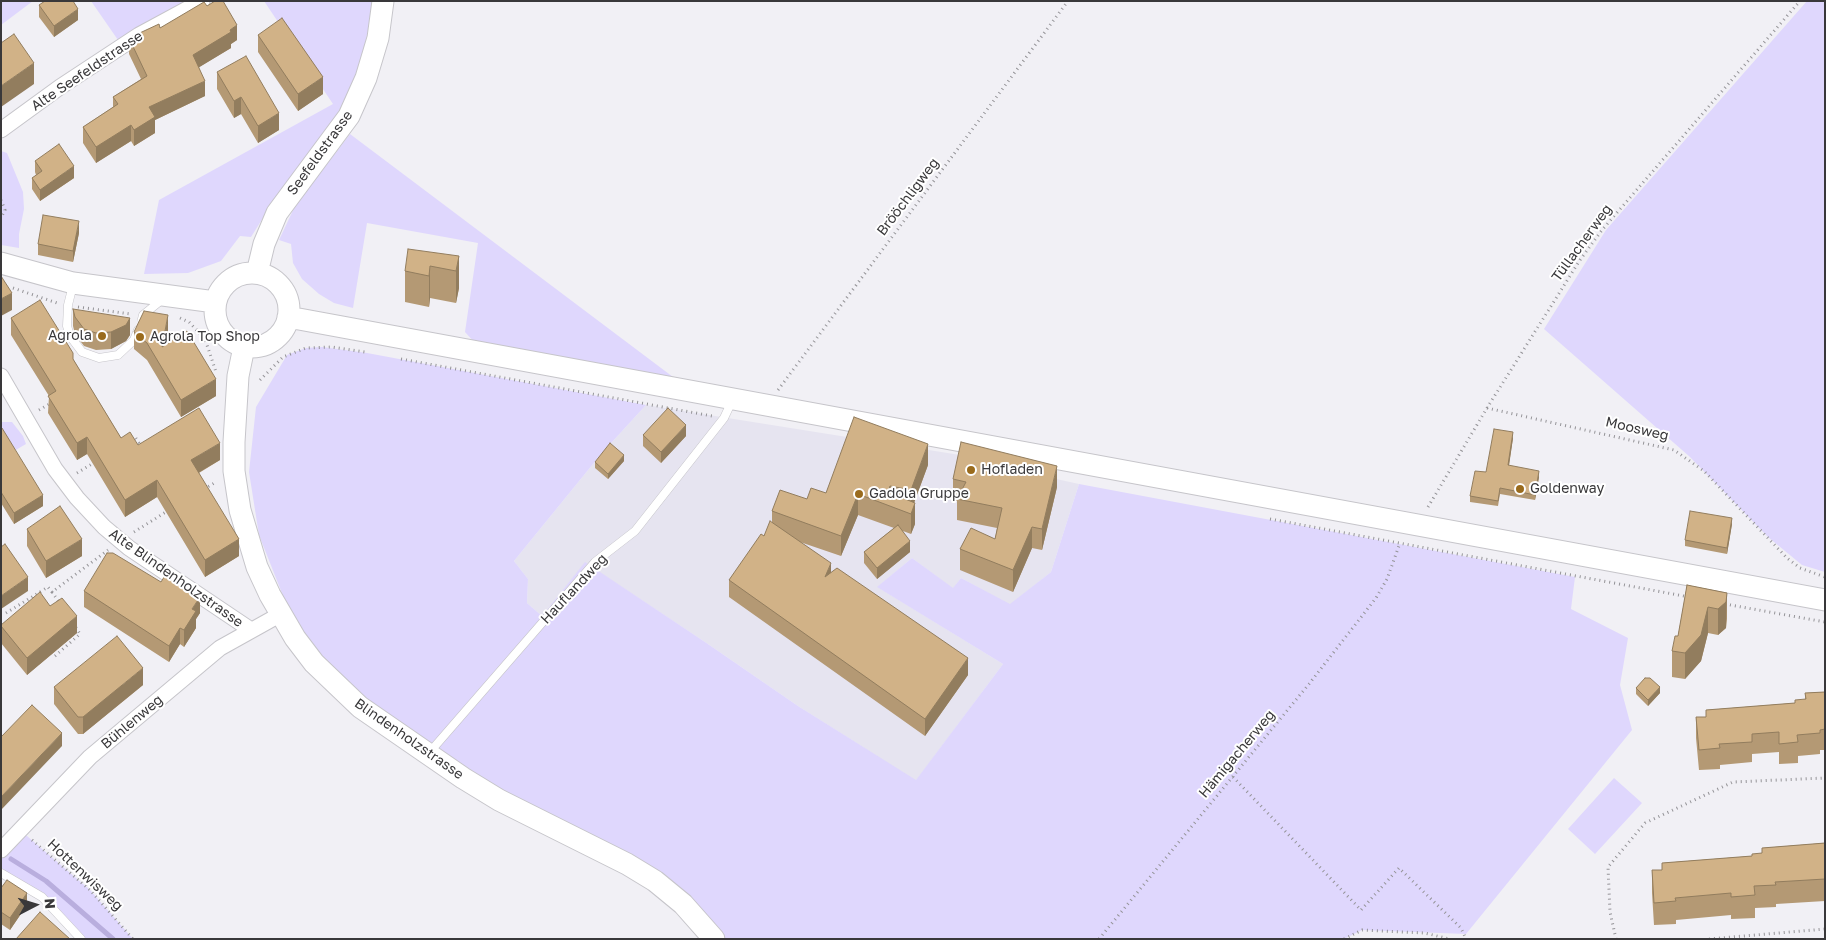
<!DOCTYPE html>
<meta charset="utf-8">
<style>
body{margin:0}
#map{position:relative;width:1826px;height:940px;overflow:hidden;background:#f1f0f5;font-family:"Golos Text",sans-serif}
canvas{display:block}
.frame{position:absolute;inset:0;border:2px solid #39383a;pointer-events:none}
.north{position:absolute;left:10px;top:880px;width:50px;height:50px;-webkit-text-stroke:4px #fff;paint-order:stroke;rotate:85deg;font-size:14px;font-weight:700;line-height:20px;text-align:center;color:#39383a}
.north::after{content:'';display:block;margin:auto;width:18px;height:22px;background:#39383a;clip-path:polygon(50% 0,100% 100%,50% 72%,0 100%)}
</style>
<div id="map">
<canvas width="1826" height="940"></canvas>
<div class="frame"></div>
<div class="north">N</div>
</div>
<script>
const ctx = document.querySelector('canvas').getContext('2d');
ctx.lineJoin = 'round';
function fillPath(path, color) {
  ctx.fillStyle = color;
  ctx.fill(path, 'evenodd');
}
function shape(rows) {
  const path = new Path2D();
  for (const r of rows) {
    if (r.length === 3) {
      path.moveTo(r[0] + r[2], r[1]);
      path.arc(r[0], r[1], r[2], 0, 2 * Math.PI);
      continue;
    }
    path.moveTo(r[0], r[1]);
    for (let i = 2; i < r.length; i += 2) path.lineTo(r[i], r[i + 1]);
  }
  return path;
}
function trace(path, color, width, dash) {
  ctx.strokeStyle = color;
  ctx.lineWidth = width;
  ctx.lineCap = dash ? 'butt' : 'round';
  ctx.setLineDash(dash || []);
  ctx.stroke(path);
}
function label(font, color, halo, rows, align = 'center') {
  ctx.font = font + ' "Golos Text",sans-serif';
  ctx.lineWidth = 4;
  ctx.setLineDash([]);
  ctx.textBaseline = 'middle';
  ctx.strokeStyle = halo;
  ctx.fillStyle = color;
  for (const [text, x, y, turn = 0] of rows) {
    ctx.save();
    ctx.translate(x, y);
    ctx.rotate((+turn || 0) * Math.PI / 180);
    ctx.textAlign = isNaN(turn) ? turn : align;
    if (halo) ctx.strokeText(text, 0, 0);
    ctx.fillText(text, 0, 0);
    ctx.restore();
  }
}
fillPath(shape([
 [646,405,1004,462,1038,475,1079,484,1051,572,1010,605,961,578,953,589,912,558,878,587,1003,664,916,781,798,706,705,642,585,563,542,616,527,603,528,579,514,561,602,453]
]), '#e6e4f0');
fillPath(shape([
 [1,1,33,1,1,25],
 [91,1,186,1,118,40],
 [264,1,375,1,356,81,328,131,278,194,251,237,240,236,221,261,188,273,144,274,159,200,333,104],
 [1807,1,1825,1,1825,572,1802,565,1768,537,1690,457,1544,329,1606,230],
 [350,134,677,380,475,343,465,332,478,243,367,223,353,308,334,303,319,294,302,279,293,263,291,244,279,240,295,206],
 [1,151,7,153,23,192,24,209,19,234,19,248,1,245],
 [322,347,367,353,646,405,602,453,514,561,528,579,527,603,542,616,585,562,705,642,798,706,916,780,1003,664,877,587,912,558,953,588,961,578,1010,604,1051,572,1079,484,1575,577,1571,609,1628,638,1620,685,1632,730,1466,934,1362,930,1344,939,714,939,683,904,542,822,334,683,287,606,259,535,249,472,256,407,287,355,306,348],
 [1,422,12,422,23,436,26,444,14,451,1,440],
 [1614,778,1642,803,1595,854,1568,829],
 [20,830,90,890,133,939,81,939,42,897,1,873,1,843]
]), '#dfd7fd');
trace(shape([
 [11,859,46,881,113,939]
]), '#b9aede', 5);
const lane = shape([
 [73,285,68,305,67,326,70,336,82,352,99,358,118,355,134,340,138,330],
 [142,319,143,315,164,298],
 [429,753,595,562,635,531,724,418,732,401],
 [1,873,42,897,81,939]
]);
const street = shape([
 [1,130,60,87,139,35,202,1],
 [1,376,55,469,77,498,104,527,129,548,251,630],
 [1,850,90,757,220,648,281,614]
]);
const secondary = shape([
 [1,263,73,283,215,302],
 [252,310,37],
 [257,273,264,244,277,213,349,116,366,78,378,38,383,1],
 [288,317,1825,600],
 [244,347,238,376,234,442,234,471,240,510,257,567,270,595,295,638,314,663,360,707,463,778,499,800,627,864,655,881,683,904,714,939]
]);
trace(lane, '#c6c5ca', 9);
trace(street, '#c6c5ca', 17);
trace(secondary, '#c6c5ca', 23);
trace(shape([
 [1,200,5,210,1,218],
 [13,288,57,303],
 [78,307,131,314],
 [180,318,189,322,205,339,216,372],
 [401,359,712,416],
 [260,380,283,357,306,348,332,347,365,352],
 [778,390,1068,1],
 [1487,408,1674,450,1704,471,1787,558,1800,568,1825,577],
 [39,410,51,403],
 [132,439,135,437,142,447],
 [77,473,95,462],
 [204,489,216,482],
 [1428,507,1487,408,1580,260,1602,230,1800,1],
 [1270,519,1689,597],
 [134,532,169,510],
 [52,592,59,602],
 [1725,604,1825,622],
 [6,613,48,587,52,592,108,550],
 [55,656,80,634,75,626],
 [1233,777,1361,910,1399,868,1461,928,1466,939],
 [32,840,90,890,133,939],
 [1099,939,1309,684,1376,598,1387,579,1400,543],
 [1344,939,1362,930,1425,933,1449,939],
 [1616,939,1610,912,1608,867,1645,823,1733,782,1825,778],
 [1709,939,1825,929]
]), '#949397', 3, [1, 4]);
trace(lane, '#fff', 8);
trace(street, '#fff', 15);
trace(secondary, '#fff', 21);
fillPath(shape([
 [39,5,78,20,54,37,39,17],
 [207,6,237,40,231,44,231,48,199,67,205,96,155,120,155,133,134,146,131,141,96,163,83,143,83,127,113,107,113,97,141,79,129,54,129,38,160,28],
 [258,35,323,94,298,111,258,52],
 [217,72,279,130,258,143,241,114,234,118,217,89],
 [35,161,74,178,40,201,32,189,32,178,36,175,35,172],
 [79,233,73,262,38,255,38,244],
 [459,256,459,288,456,303,430,298,429,307,405,302,405,271],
 [73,309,130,335,126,341,111,349,96,350,84,346,75,334,73,326],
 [11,318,73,359,121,438,138,445,220,460,199,473,239,556,205,577,157,497,125,517,87,454,77,460,48,413,49,396,11,335],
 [168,331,166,345,216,396,181,417,147,360,134,349,134,332],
 [1,428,43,506,14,524,1,503],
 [643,435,686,436,661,463,643,446],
 [1513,438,1509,466,1539,477,1535,500,1500,494,1498,506,1470,502,1470,496,1486,472],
 [624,461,608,479,595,468,595,462],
 [928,465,914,503,915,524,911,534,903,531,910,552,877,579,864,563,864,552,894,528,858,515,841,556,800,542,831,572,968,675,925,736,729,597,729,580,764,536,772,523,772,511,807,499],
 [953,479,1057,487,1042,550,1032,548,1013,592,960,570,960,549,995,539,997,528,957,520,957,501,953,500],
 [1732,524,1727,554,1685,546,1685,540],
 [27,529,82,556,46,578,27,546],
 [1687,585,1727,593,1727,619,1726,628,1718,635,1708,633,1701,661,1685,679,1672,677,1672,651,1678,636],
 [84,591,200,613,196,619,196,628,184,647,180,644,169,662,84,607],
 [50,606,77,633,27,675,1,643,1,625],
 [143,685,83,734,78,734,54,704,54,687],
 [1636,688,1660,693,1648,706,1636,694],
 [1825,692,1825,750,1820,750,1820,754,1798,756,1798,763,1779,764,1779,752,1752,754,1752,762,1720,765,1720,769,1699,770,1696,738,1696,717,1706,717,1706,710,1795,703,1805,699,1805,693],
 [1825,843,1825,901,1776,904,1776,907,1755,908,1755,918,1731,919,1731,915,1676,920,1676,924,1654,925,1652,893,1652,870,1662,870,1662,863,1752,856,1762,853,1762,848],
 [1,888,27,905,10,930,1,924]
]), '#b49974');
fillPath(shape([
 [78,9,78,20,54,37,54,26],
 [237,25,237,40,231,44,231,48,193,71,193,55],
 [34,63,34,84,1,107,1,86],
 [323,77,323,94,298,111,298,94],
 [205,81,205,96,155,120,155,133,134,146,134,130,149,107],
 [241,97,241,114,234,118,234,101],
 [279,113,279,130,258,143,258,126],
 [131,125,131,141,96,163,96,147],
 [74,166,74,178,40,201,40,190],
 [79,221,79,233,73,262,73,251],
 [459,256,459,288,456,303,456,271],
 [430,266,430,298,429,307,429,276],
 [12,293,12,310,1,316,1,299],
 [168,315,168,331,162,364,162,347],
 [130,318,130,335,126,341,111,349,111,332],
 [216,379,216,396,181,417,181,400],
 [686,425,686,436,661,463,661,452],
 [1513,432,1513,438,1508,471,1508,465],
 [87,437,87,454,77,460,77,443],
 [220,443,220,460,191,477,191,460],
 [928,444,928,465,911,511,911,490],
 [624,455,624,461,608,479,608,474],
 [1057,466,1057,487,1042,550,1042,529],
 [1539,471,1539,477,1535,500,1535,495],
 [157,480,157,497,125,517,125,500],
 [858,494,858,515,841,556,841,536],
 [43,495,43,506,14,524,14,513],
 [915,503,915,524,911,534,911,514],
 [1732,518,1732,524,1727,554,1727,548],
 [1032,527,1032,548,1013,592,1013,570],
 [82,539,82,556,46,578,46,561],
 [239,539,239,556,205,577,205,560],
 [910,541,910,552,877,579,877,568],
 [831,563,831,580,825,577],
 [28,577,28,591,1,609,1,596],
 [1727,593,1726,628,1718,635,1718,609],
 [200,597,200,613,196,619,196,628,184,647,184,630,192,609],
 [1708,607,1708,633,1701,661,1685,679,1685,653],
 [77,616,77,633,27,675,27,658],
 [180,628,180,644,169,662,169,646],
 [968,658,968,675,925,736,925,719],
 [143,668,143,685,83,734,83,717],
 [1660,687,1660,693,1648,706,1648,700],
 [62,733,62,746,1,810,1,797],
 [27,893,27,905,10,930,10,918]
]), '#927d5e');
const building = shape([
 [45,1,73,1,78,9,54,26,39,5,45,1],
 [215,1,223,1,237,25,230,30,231,32,193,55,205,81,149,107,155,117,134,130,131,125,96,147,83,127,118,104,113,97,147,76,129,38,159,24,160,28,204,2,207,6,215,1],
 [282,18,323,77,298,94,258,35,282,18],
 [14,34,34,63,1,86,1,43,14,34],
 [246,56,279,113,258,126,241,97,234,101,217,72,246,56],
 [59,144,74,166,40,190,32,178,42,171,35,161,59,144],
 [43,215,79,221,73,251,38,244,43,215],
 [408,249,459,256,456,271,430,266,429,276,405,271,408,249],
 [1,276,12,293,1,299,1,276],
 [40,300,73,353,73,359,121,438,130,432,138,445,199,408,220,443,191,460,239,539,205,560,157,480,125,500,87,437,77,443,48,396,56,391,11,318,40,300],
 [73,309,130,318,126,325,111,332,96,333,84,329,75,317,73,309],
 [144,311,168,315,162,347,187,331,216,379,181,400,147,343,134,332,144,311],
 [668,408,686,425,661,452,643,435,668,408],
 [854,417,928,444,911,490,890,486,888,492,915,503,911,514,858,494,841,536,772,511,780,490,807,499,811,488,826,493,854,417],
 [1,428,2,428,43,495,14,513,1,492,1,428],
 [1494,429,1513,432,1508,465,1539,471,1535,495,1500,488,1498,501,1470,496,1475,471,1486,472,1494,429],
 [961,442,1057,466,1042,529,1032,527,1013,570,960,549,971,528,995,539,1002,508,957,499,966,482,953,479,961,442],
 [610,443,624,455,608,474,595,462,610,443],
 [60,506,82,539,46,561,27,529,60,506],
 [1690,511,1732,518,1727,548,1685,540,1690,511],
 [770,521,831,563,825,577,837,568,968,658,925,719,729,580,761,534,764,536,770,521],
 [898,525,910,541,877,568,864,552,898,525],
 [5,544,28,577,1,596,1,547,5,544],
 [107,553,113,553,161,582,166,574,200,597,192,609,196,611,184,630,180,628,169,646,84,591,107,553],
 [1687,585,1727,593,1726,602,1718,609,1708,607,1701,635,1685,653,1672,651,1675,636,1678,636,1687,585],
 [40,592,50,606,62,598,77,616,27,658,1,626,1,625,40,592],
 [117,636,143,668,83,717,78,717,54,687,117,636],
 [1645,678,1650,678,1660,687,1648,700,1636,688,1645,678],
 [1825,692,1825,729,1820,730,1820,733,1797,735,1798,742,1779,744,1779,732,1752,734,1752,742,1719,744,1720,748,1699,750,1696,717,1706,717,1706,710,1795,703,1795,700,1806,699,1805,693,1825,692],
 [32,705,62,733,1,797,1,737,32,705],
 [1825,843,1825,879,1775,882,1776,885,1754,886,1755,895,1731,897,1731,893,1675,898,1676,901,1654,903,1652,870,1662,870,1662,863,1752,856,1752,854,1762,853,1762,848,1825,843],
 [7,880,27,893,10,918,1,912,1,888,7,880],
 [40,912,70,939,16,939,40,912]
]);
fillPath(building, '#d1b287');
trace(building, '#927d5e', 1);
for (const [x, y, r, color] of [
 [102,336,5,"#9a6b1d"],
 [140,337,5,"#9a6b1d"],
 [971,470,5,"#9a6b1d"],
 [1520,489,5,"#9a6b1d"],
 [859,494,5,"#9a6b1d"]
]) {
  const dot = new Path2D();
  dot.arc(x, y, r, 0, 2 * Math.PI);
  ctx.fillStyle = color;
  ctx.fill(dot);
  trace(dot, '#fff', 2);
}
label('14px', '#39383a', '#fff', [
 ["Alte Seefeldstrasse",87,71,-34],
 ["Seefeldstrasse",320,153,-54],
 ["Brööchligweg",908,197,-53],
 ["Tüllacherweg",1582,243,-54],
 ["Moosweg",1637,429,13],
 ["Alte Blindenholzstrasse",176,578,35],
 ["Hauflandweg",574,589,-47],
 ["Bühlenweg",132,722,-40],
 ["Blindenholzstrasse",409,739,35],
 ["Hämigacherweg",1237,754,-50],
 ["Hottenwisweg",85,875,43]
]);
label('14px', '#39383a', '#fff', [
 ["Agrola",92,336,"right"],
 ["Agrola Top Shop",150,337],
 ["Hofladen",981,470],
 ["Goldenway",1530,489],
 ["Gadola Gruppe",869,494]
], 'left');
</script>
